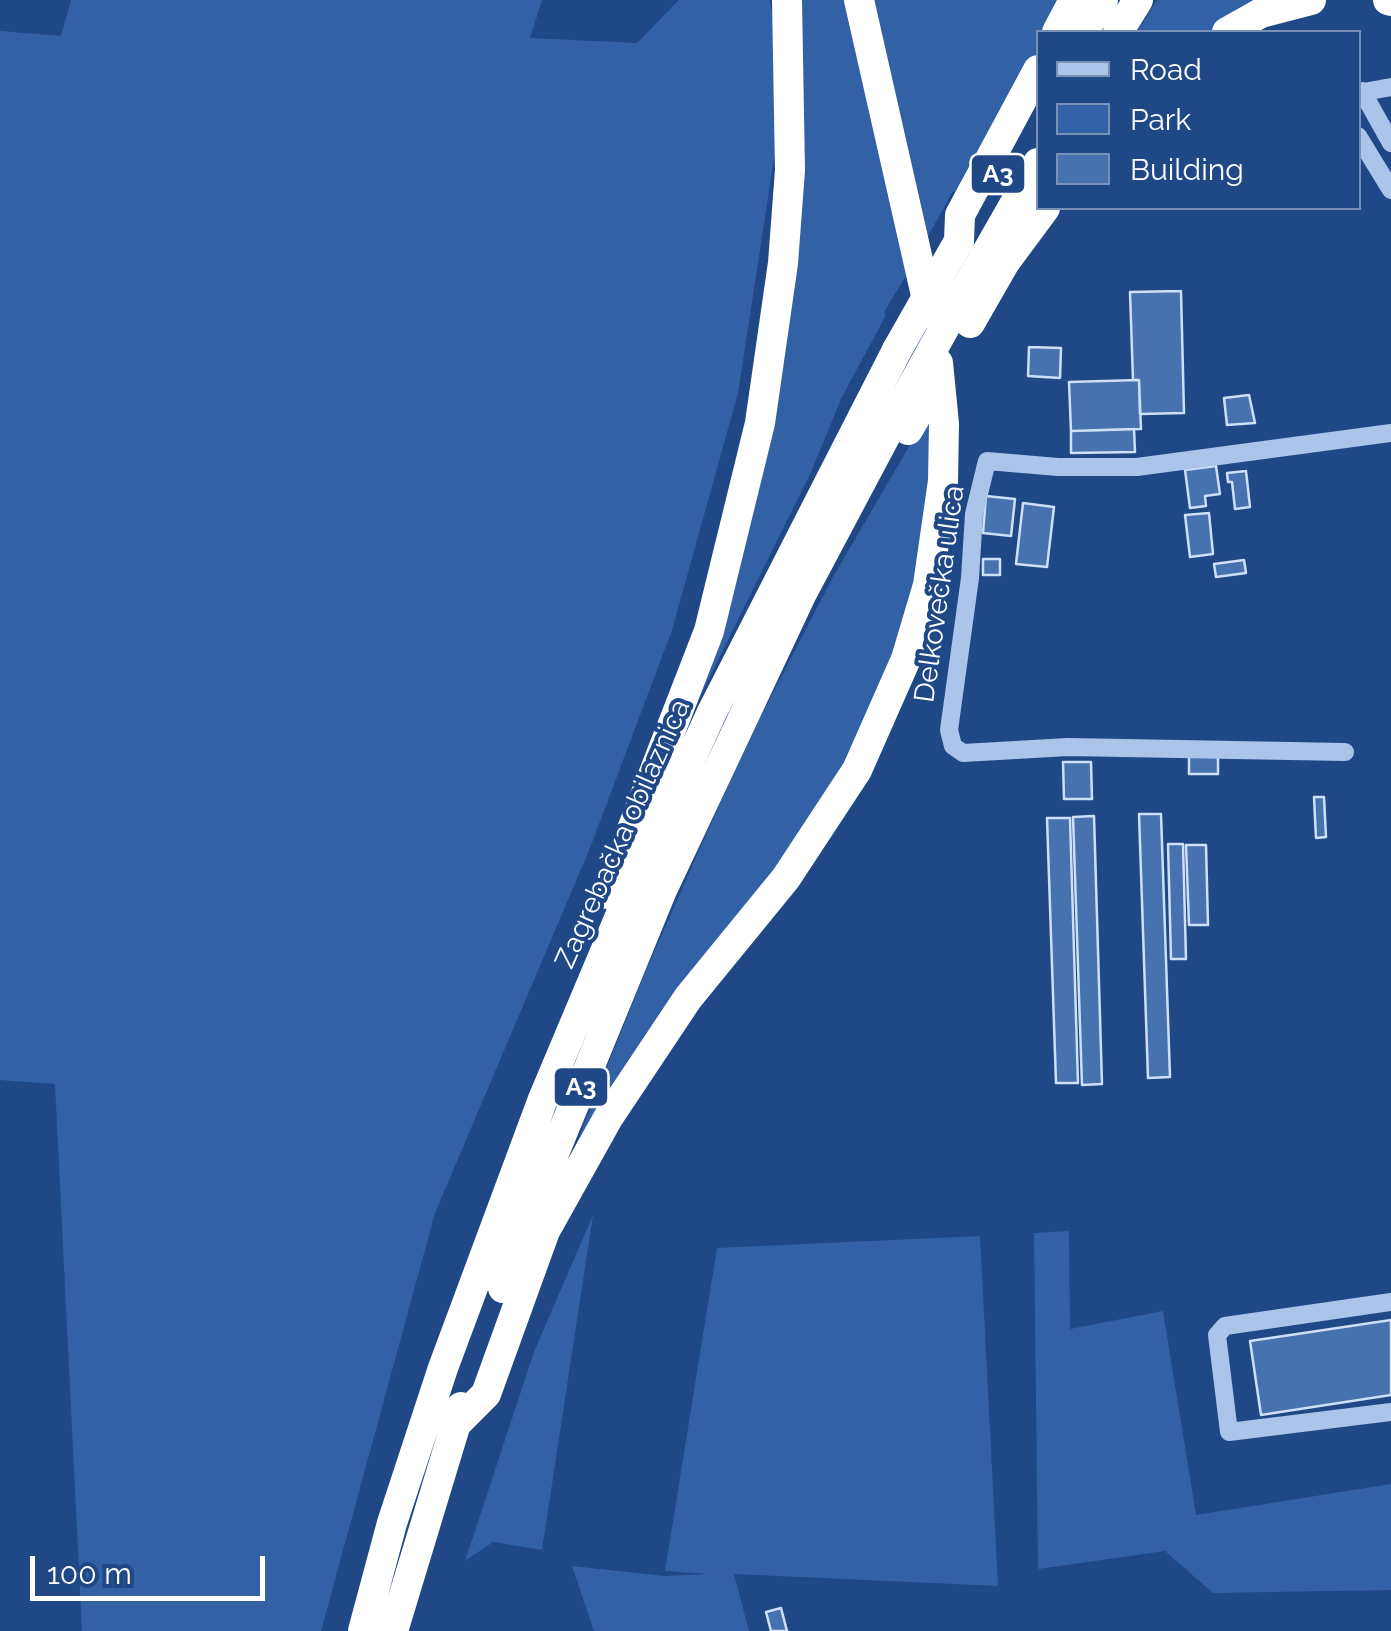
<!DOCTYPE html>
<meta charset="utf-8">
<style>
body{margin:0}
#map{position:relative;width:1391px;height:1631px;overflow:hidden;background:#204887;font-family:Raleway,sans-serif}
canvas{display:block}
.legend{position:absolute;left:1036px;top:30px;width:325px;height:180px;box-sizing:border-box;background:#204887;border:2px solid #7991b7;margin:0;padding:12px 18px;list-style:none;font-size:30px;color:#fff}
.legend li{display:flex;align-items:center;gap:20px;height:50px}
.legend b{width:50px;border:2px solid #7991b7}
.scale{position:absolute;left:30px;top:1556px;width:235px;height:45px;box-sizing:border-box;border:5px solid #fff;border-top:0;padding-left:12px;font-size:30px;line-height:35px;white-space:nowrap;color:#fff;-webkit-text-stroke:8px #204887;paint-order:stroke}
</style>
<div id="map">
<canvas width="1391" height="1631"></canvas>
<ul class="legend">
<li><b style="height:12px;background:#aac4ea"></b>Road</li>
<li><b style="height:28px;background:#3361a5"></b>Park</li>
<li><b style="height:28px;background:#4871b0"></b>Building</li>
</ul>
<div class="scale">100 m</div>
</div>
<script>
const ctx = document.querySelector('canvas').getContext('2d');
ctx.lineJoin = 'round';
function fillPath(path, color) {
  ctx.fillStyle = color;
  ctx.fill(path, 'evenodd');
}
function shape(rows) {
  const path = new Path2D();
  for (const r of rows) {
    path.moveTo(r[0], r[1]);
    for (let i = 2; i < r.length; i += 2) path.lineTo(r[i], r[i + 1]);
  }
  return path;
}
function trace(path, color, width, dash) {
  ctx.strokeStyle = color;
  ctx.lineWidth = width;
  ctx.lineCap = dash ? 'butt' : 'round';
  ctx.setLineDash(dash || []);
  ctx.stroke(path);
}
function label(font, color, halo, rows, align = 'center') {
  ctx.font = font + ' Raleway,sans-serif';
  ctx.lineWidth = 8;
  ctx.setLineDash([]);
  ctx.textBaseline = 'middle';
  ctx.strokeStyle = halo;
  ctx.fillStyle = color;
  for (const [text, x, y, turn = 0] of rows) {
    ctx.save();
    ctx.translate(x, y);
    ctx.rotate((+turn || 0) * Math.PI / 180);
    ctx.textAlign = isNaN(turn) ? turn : align;
    if (halo) ctx.strokeText(text, 0, 0);
    ctx.fillText(text, 0, 0);
    ctx.restore();
  }
}
fillPath(shape([
 [71,0,542,0,530,38,637,43,679,0,770,0,778,61,777,139,738,393,672,630,590,848,435,1213,321,1631,82,1631,55,1084,0,1080,0,31,61,36],
 [796,0,848,0,913,264,884,312,886,315,841,399,811,472,692,713,753,503],
 [868,0,1063,0,1046,32,1038,32,1038,48,1024,79,956,192,953,191,926,240],
 [1157,0,1275,0,1208,32,1137,32],
 [932,407,932,468,909,615,832,794,575,1147,643,977,745,747,833,577],
 [593,1215,542,1550,493,1542,465,1561,534,1352],
 [1069,1231,1070,1329,1163,1311,1196,1515,1391,1484,1391,1590,1213,1593,1165,1551,1038,1569,1034,1233],
 [980,1236,998,1586,734,1574,749,1631,594,1631,572,1566,664,1576,709,1574,665,1571,717,1248]
]), '#3361a5');
const building = shape([
 [1181,291,1184,413,1140,414,1139,380,1133,380,1130,292,1181,291],
 [1029,347,1061,348,1060,378,1028,376,1029,347],
 [1139,380,1141,429,1071,431,1069,382,1139,380],
 [1249,395,1255,423,1227,425,1224,398,1249,395],
 [1134,429,1135,452,1071,453,1071,431,1134,429],
 [1216,466,1220,494,1205,496,1206,506,1190,508,1185,470,1216,466],
 [1246,471,1250,507,1235,509,1232,482,1228,482,1227,473,1246,471],
 [986,496,1015,499,1011,536,983,533,986,496],
 [1023,503,1054,507,1047,567,1016,564,1023,503],
 [1209,513,1213,554,1190,557,1185,515,1209,513],
 [983,559,1000,559,1000,575,983,575,983,559],
 [1244,560,1246,573,1216,577,1214,564,1244,560],
 [1189,754,1218,754,1218,774,1189,774,1189,754],
 [1063,762,1091,762,1092,799,1064,799,1063,762],
 [1314,797,1324,797,1326,837,1316,838,1314,797],
 [1139,814,1161,814,1170,1077,1148,1078,1139,814],
 [1094,816,1102,1084,1082,1085,1073,817,1094,816],
 [1047,818,1070,818,1078,1083,1056,1083,1047,818],
 [1168,844,1183,844,1186,959,1171,959,1168,844],
 [1186,845,1206,845,1208,925,1189,925,1186,845],
 [1391,1320,1391,1395,1261,1415,1250,1341,1391,1320],
 [781,1608,787,1631,771,1631,766,1612,781,1608]
]);
fillPath(building, '#4871b0');
trace(building, '#cedff8', 2.5);
trace(shape([
 [1362,91,1391,143],
 [1358,93,1391,87],
 [1358,136,1391,190],
 [1345,752,1068,747,963,753,953,746,949,730,970,578,974,514,987,461,1058,467,1137,467,1391,433],
 [1391,1302,1225,1326,1217,1335,1229,1432,1391,1412]
]), '#aac4ea', 18);
trace(shape([
 [859,0,930,313],
 [1388,0,1391,1],
 [1057,32,1074,0],
 [1083,32,1103,0],
 [1118,32,1138,0],
 [1227,32,1261,13,1311,0],
 [959,241,960,215,1038,70],
 [966,289,1038,163],
 [970,323,1005,262,1045,208],
 [607,894,709,631,760,423,783,263,790,170,787,0],
 [503,1288,527,1219,662,890,801,595,905,399],
 [455,1425,486,1394,545,1231,608,1118,688,998,786,878,857,770,906,659,928,585,943,481,944,424,938,363],
 [363,1631,392,1523,443,1368,543,1099,636,878,712,712,897,350],
 [393,1631,461,1407]
]), '#fff', 30);
trace(shape([
 [897,350,959,241],
 [905,399,966,289],
 [908,430,937,380]
]), '#fff', 30);
for (const [x, y, w] of [
 [998,174,55],
 [581,1087,55]
]) {
  const box = new Path2D();
  box.roundRect(x - w / 2, y - 20, w, 40, 8);
  ctx.fillStyle = '#204887';
  ctx.fill(box);
  trace(box, '#fff', 2.5);
}
label('bold 25px', '#fff', null, [
 ["A3",998,174],
 ["A3",581,1087]
]);
label('28px', '#fff', '#204887', [
 ["Delkovečka ulica",940,594,-82],
 ["Zagrebačka obilaznica",623,834,-66]
]);
</script>
